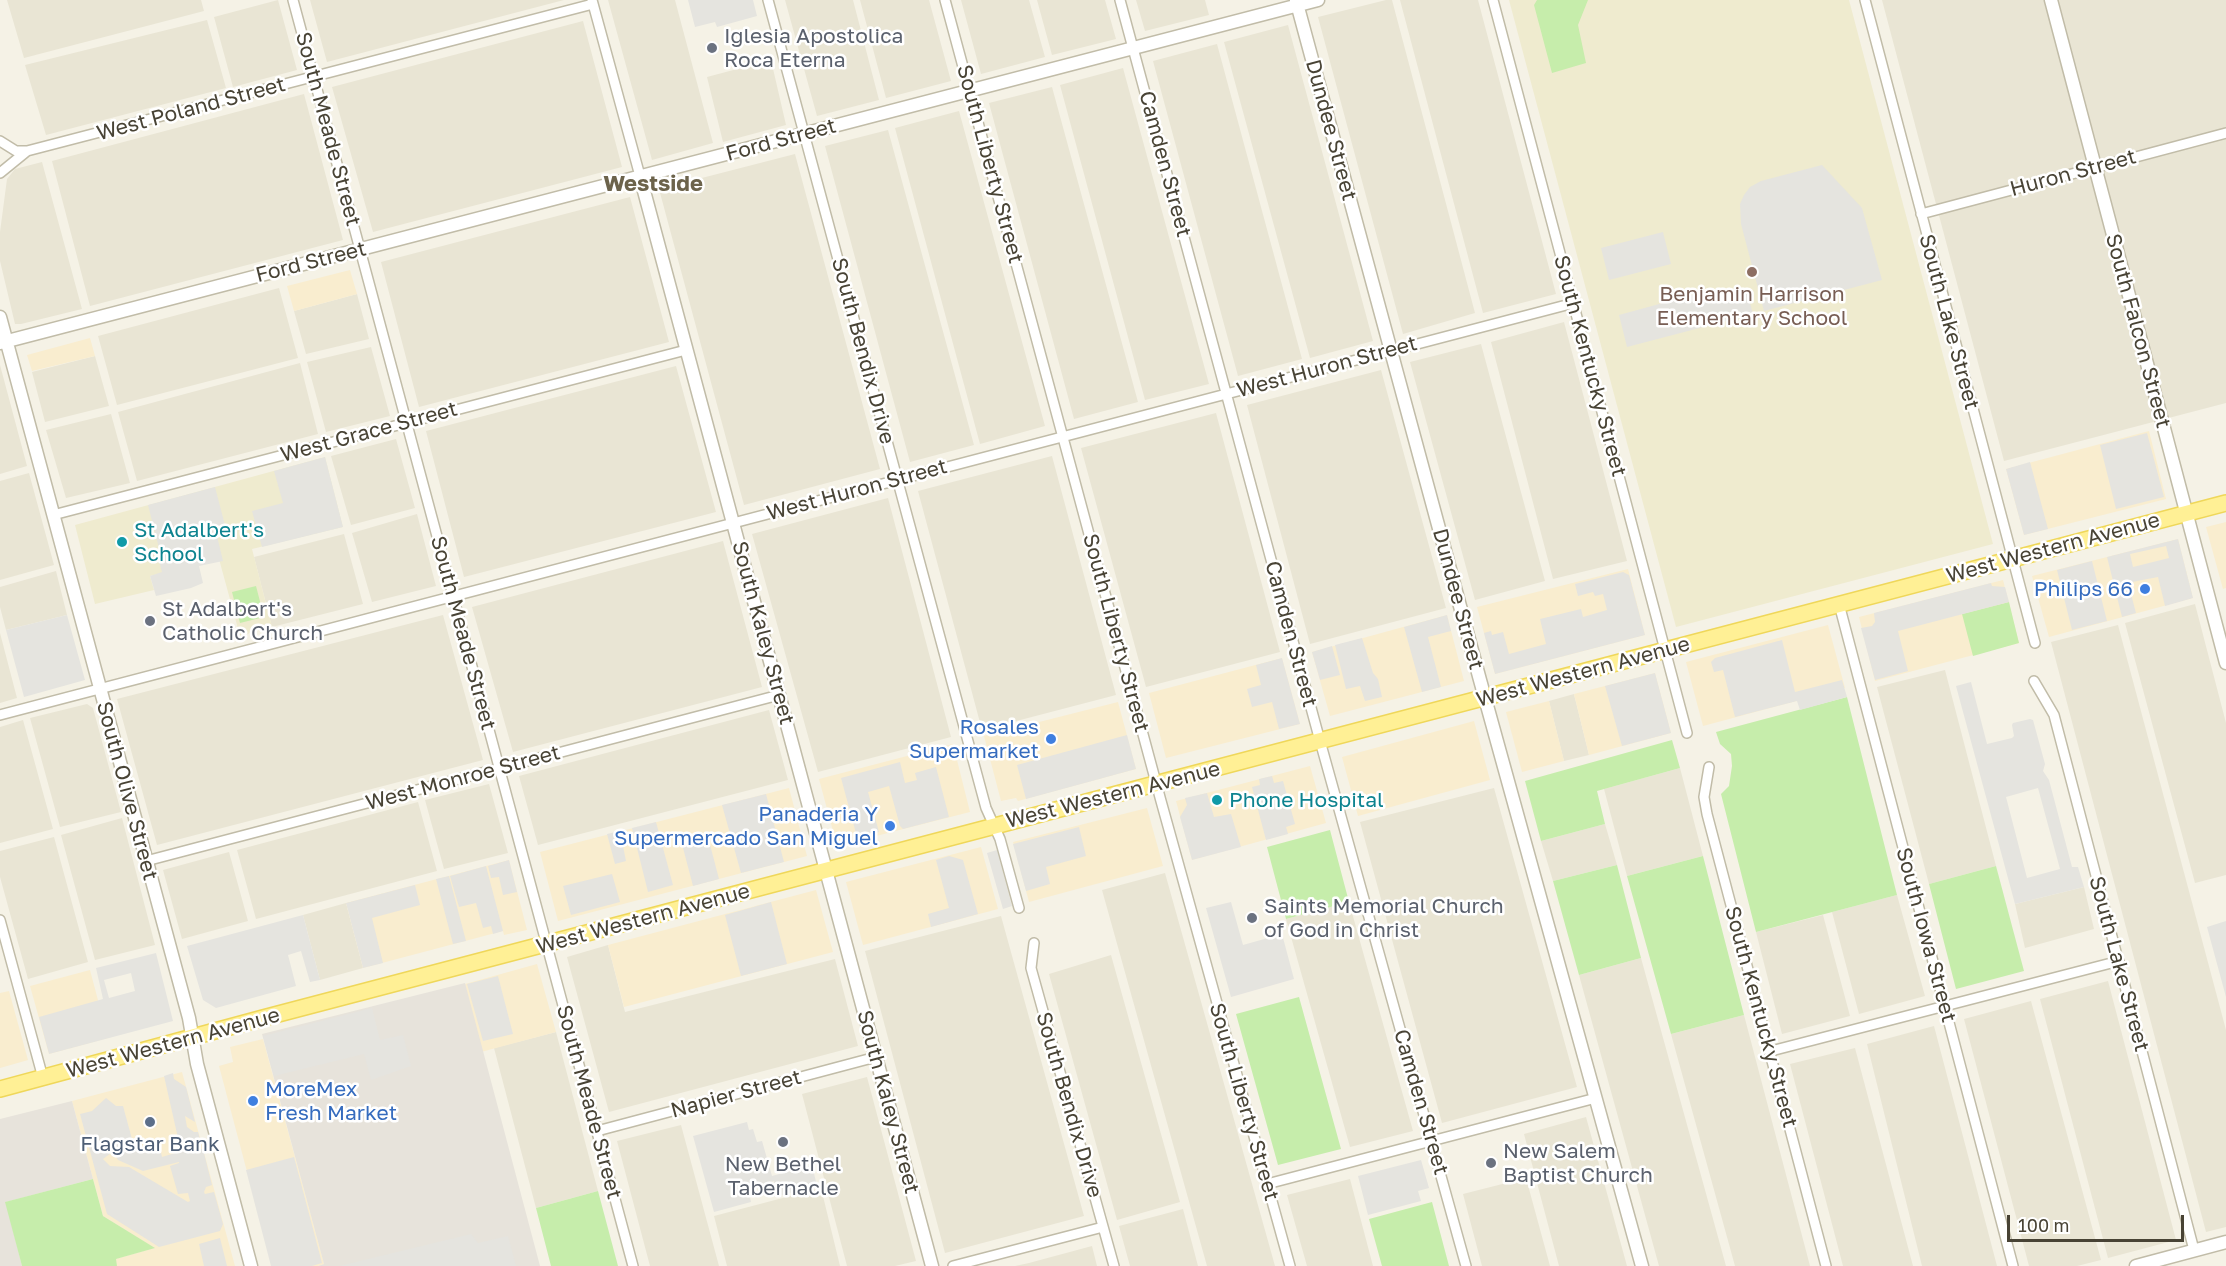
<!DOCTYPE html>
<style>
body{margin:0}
#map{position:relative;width:2226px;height:1266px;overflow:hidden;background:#f5f2e6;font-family:"Golos Text",sans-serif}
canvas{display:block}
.scale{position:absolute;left:2007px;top:1215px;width:177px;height:27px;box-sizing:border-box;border:3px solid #484335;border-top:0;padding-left:8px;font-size:18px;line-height:21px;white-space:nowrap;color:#484335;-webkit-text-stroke:4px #fff;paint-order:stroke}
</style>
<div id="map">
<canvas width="2226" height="1266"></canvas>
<div class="scale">100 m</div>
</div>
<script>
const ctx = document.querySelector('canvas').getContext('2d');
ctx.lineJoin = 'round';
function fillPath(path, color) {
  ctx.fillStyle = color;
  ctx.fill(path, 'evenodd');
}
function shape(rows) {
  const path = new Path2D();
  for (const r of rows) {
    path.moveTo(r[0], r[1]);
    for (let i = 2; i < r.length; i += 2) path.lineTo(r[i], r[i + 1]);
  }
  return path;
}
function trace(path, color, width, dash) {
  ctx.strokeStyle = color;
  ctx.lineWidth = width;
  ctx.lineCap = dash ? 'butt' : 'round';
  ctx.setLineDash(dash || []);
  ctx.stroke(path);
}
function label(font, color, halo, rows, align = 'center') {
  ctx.font = font + ' "Golos Text",sans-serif';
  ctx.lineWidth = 5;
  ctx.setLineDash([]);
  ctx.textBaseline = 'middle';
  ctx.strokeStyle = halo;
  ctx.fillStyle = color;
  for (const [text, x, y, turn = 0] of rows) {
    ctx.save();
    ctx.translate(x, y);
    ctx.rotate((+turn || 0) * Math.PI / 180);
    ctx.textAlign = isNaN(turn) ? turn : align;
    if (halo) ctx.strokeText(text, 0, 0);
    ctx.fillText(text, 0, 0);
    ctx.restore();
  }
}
fillPath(shape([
 [7,0,201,0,204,11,24,58],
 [278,0,297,70,233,87,214,17],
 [310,0,564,0,327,62],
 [608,0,675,0,713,143,652,160],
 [785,0,853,0,879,100,817,116],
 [860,0,929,0,951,81,886,98],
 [961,0,1029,0,1045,57,981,74],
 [1037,0,1105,0,1116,39,1052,55],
 [1136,0,1205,0,1209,15,1145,31],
 [1386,0,1392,0,1475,313,1403,334,1318,17],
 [1400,0,1478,0,1556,294,1483,313],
 [1882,0,2226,0,2226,403,2004,461],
 [207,20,226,88,46,135,25,65],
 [583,21,622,167,373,232,332,87],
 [1288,25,1373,341,1310,358,1224,42],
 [1217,44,1302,359,1238,376,1153,61],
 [771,60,786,125,723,142,707,77],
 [1123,68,1209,384,1145,400,1060,85],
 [1052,87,1138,402,1074,419,989,103],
 [304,94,343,240,90,306,52,161],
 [959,111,1045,426,980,444,895,128],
 [888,130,974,445,910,462,825,146],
 [795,154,880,469,744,505,659,189],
 [42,162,82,309,21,324,15,324,0,261,0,232,7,179,15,169],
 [630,197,669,342,419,407,381,262],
 [279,288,298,358,117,405,98,336],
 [357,294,369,339,306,354,294,311],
 [1564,322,1627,561,1553,579,1491,342],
 [1481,344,1545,581,1475,600,1410,362],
 [371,347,390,416,326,432,307,362],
 [95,356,109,406,45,422,32,372],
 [300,363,318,434,137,481,118,412],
 [0,365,27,466,0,474],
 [676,366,716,512,464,577,426,431],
 [1381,370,1446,608,1310,644,1247,405],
 [1216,413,1280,652,1146,687,1081,448],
 [111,414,130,483,66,498,46,430],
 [396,439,415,508,351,525,331,456],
 [1052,456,1116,695,982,730,918,491],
 [29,473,54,565,0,580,0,481],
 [888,498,951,737,818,772,752,534],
 [417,514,436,586,372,602,352,533],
 [344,534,363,604,272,627,254,557],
 [723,541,762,687,513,752,472,607],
 [56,571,67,615,6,630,0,607,0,587],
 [2195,604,2226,723,2226,875,2195,883,2125,623],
 [443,615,483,760,157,845,117,699],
 [2118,625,2226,1030,2226,1227,2206,1232,2051,642],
 [0,633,17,698,0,703],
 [1945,670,1996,866,1929,884,1877,687],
 [1574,694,1589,755,1564,761,1549,701],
 [87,704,93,708,121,812,60,827,30,718],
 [769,710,788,780,538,845,519,776],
 [23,720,53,829,0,843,0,727],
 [1680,768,1703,856,1627,876,1604,789],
 [489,784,508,853,444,869,425,800],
 [1494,788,1577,1087,1442,1123,1360,822],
 [418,802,437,871,256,919,237,850],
 [122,818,155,945,95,960,61,835],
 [1605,824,1617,865,1553,881,1541,841],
 [54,837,88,962,28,979,0,877,0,851],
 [229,852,248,921,182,939,163,870],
 [1165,873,1275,1266,1207,1266,1102,890],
 [2084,887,2094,929,2025,948,2015,904],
 [1897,895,1925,996,1859,1014,1832,912],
 [1349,902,1413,1131,1350,1147,1286,919],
 [346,903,363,968,320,980,303,915],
 [1823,915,1850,1016,1782,1034,1756,932],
 [1001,916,1084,1216,945,1253,865,951],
 [608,945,625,1012,835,959,858,1046,609,1112,567,957],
 [1111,955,1180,1202,1117,1220,1049,974],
 [1641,958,1726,1266,1659,1266,1579,975],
 [2108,981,2176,1240,2108,1258,2040,999],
 [2031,1001,2101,1260,2077,1266,2029,1266,1964,1019],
 [1744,1015,1810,1266,1735,1266,1671,1034],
 [1934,1026,1997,1266,1922,1266,1867,1044],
 [556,1032,598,1191,536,1208,494,1048],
 [1855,1048,1913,1266,1843,1266,1790,1064],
 [867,1077,916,1261,895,1266,847,1266,802,1094],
 [1586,1117,1627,1266,1559,1266,1524,1134],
 [681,1125,719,1266,650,1266,617,1141],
 [1526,1178,1550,1266,1482,1266,1463,1194],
 [1350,1179,1373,1266,1307,1266,1287,1195],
 [821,1188,840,1266,727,1266,714,1216],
 [1183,1209,1198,1266,1130,1266,1119,1226],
 [1092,1246,1097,1266,1015,1266,1029,1263]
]), '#e9e5d4');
fillPath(shape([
 [350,270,357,294,294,311,287,286],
 [90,338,95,356,32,371,27,355],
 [2149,431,2166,499,2024,535,2006,469],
 [2226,522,2226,588,2223,589,2206,527],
 [2178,539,2193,598,2049,637,2032,576],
 [1628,569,1645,635,1495,674,1477,607],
 [2003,580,2019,643,1875,681,1859,617],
 [1447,615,1464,681,1330,716,1312,652],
 [1828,625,1845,688,1703,726,1686,662],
 [1282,658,1300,724,1166,758,1149,693],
 [1655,673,1671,733,1589,755,1574,694],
 [1549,701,1564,761,1522,772,1506,712],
 [1118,702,1136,769,1018,801,1016,798,1001,801,984,736],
 [1474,721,1490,780,1358,816,1342,757],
 [953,744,970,812,837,846,819,779],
 [1310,766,1326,823,1192,860,1176,801],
 [789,788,807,856,558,921,540,852],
 [1147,808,1163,866,1029,902,1013,842],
 [981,847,998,909,863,945,846,882],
 [509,860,527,930,504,935,503,931,363,968,346,903],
 [816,890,833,952,624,1007,608,945],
 [537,964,556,1032,481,1052,465,984],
 [90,970,108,1038,49,1054,30,986],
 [9,991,28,1060,0,1068,0,993],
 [263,1039,324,1264,318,1266,272,1266,219,1066,233,1062,230,1047],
 [182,1072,235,1266,117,1266,115,1259,154,1248,103,1216,72,1101]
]), '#f9edcf');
fillPath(shape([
 [465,983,540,1266,318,1266,324,1264,262,1034],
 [72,1101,93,1179,6,1202,22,1266,0,1266,0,1119]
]), '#e7e3db');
fillPath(shape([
 [1509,0,1849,0,1993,544,1676,627],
 [325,457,343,527,252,549,272,627,240,636,219,559,150,576,154,590,95,604,75,525]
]), '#efebcf');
fillPath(shape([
 [1537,0,1588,0,1578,25,1586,63,1552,73,1534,5],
 [256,586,264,617,240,623,232,592],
 [2009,602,2019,643,1973,656,1962,614],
 [1847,697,1897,895,1756,932,1721,794,1729,786,1732,766,1731,754,1720,744,1716,732],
 [1672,740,1680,768,1597,791,1605,824,1541,841,1525,781],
 [1330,830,1349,902,1286,919,1267,847],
 [1703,856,1744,1015,1671,1034,1627,876],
 [1617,865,1641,958,1579,975,1553,881],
 [1996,866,2024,971,1956,989,1929,884],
 [1299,997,1341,1149,1278,1165,1236,1014],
 [93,1179,103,1216,155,1248,116,1259,117,1266,22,1266,5,1202],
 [598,1191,618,1266,551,1266,536,1208],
 [1432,1202,1449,1266,1382,1266,1369,1219]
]), '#c6edab');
fillPath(shape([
 [688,0,753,0,757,16,717,27,715,22,695,27],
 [1822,165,1862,208,1882,280,1764,311,1741,224,1740,204,1744,195,1750,187,1761,181],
 [1663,232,1671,264,1609,280,1601,248],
 [1714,289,1716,300,1747,292,1753,314,1627,347,1619,315],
 [2147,433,2164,497,2116,509,2100,445],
 [325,457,343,527,262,547,252,511,283,503,274,471],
 [2030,462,2048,529,2024,535,2006,469],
 [215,487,227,533,217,536,223,561,199,566,203,583,191,588,156,596,150,576,162,572,158,557,161,556,148,505],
 [2178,539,2193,598,2165,606,2158,577,2137,581,2128,583,2136,613,2122,617,2107,557],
 [2166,546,2169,558,2133,567,2130,554],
 [2092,561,2107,621,2072,630,2057,570],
 [1623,572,1629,575,1645,635,1495,674,1484,633,1491,631,1492,635,1503,632,1509,654,1546,644,1540,619,1581,609,1583,617,1607,610,1603,594,1595,596,1593,592,1578,596,1575,584],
 [1991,583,1992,586,2005,587,2009,602,1898,631,1908,671,1875,680,1861,628,1872,626,1875,622,1874,613],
 [67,615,85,680,24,697,6,630],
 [1447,615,1451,631,1428,637,1441,687,1422,692,1404,627],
 [1362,638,1373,673,1378,679,1382,697,1365,701,1360,686,1346,689,1335,645],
 [1782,640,1795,692,1842,680,1847,697,1800,710,1797,701,1735,717,1723,670,1714,672,1711,662,1715,658],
 [1332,646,1340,675,1320,680,1312,652],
 [1282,658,1300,724,1279,729,1272,702,1252,707,1247,689,1261,685,1256,665],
 [1655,673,1671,733,1622,746,1605,686],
 [1971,682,1987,744,2012,738,2014,736,2012,725,2013,723,2030,719,2033,720,2045,764,2043,771,2049,780,2072,867,2078,867,2084,887,2015,904,1956,686],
 [2038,788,2060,869,2027,878,2006,797],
 [1127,735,1136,769,1026,799,1017,765],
 [900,762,905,783,917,780,915,773,936,767,949,817,903,829,900,826,889,786,868,792,879,832,857,837,841,778],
 [1272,776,1274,783,1283,781,1295,824,1286,827,1288,834,1266,840,1252,787,1260,785,1259,779],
 [1207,793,1214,817,1231,814,1241,847,1192,860,1180,817,1187,805,1185,798],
 [766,794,784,862,741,873,722,805],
 [656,822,673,885,648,892,632,828],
 [1079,827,1086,856,1046,867,1050,884,1026,891,1013,844],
 [620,831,626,861,615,864,607,834],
 [708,837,719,879,693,886,682,844],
 [997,850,1012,906,1003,909,987,853],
 [949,856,963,860,978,914,931,927,928,914,949,908,936,860],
 [509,860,517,892,503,895,499,877,491,878,488,866],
 [486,866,503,931,493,934,491,926,483,928,476,903,459,907,450,876],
 [612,874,620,902,571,915,563,886],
 [449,876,466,941,453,944,436,879],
 [415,885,420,905,372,918,383,963,363,968,346,903],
 [771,902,787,964,741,976,725,915],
 [1231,902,1243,945,1282,934,1294,979,1231,997,1206,908],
 [303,915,320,980,310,982,301,951,288,955,296,986,216,1008,203,1000,187,946],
 [2226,921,2226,997,2207,927],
 [156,953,173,1021,49,1054,39,1017,103,999,96,968],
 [131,973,135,991,109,998,104,980],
 [498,976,513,1034,483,1041,467,984],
 [372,1008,380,1040,403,1035,411,1066,371,1080,364,1054,274,1076,263,1036],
 [173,1073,174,1079,186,1087,195,1122,185,1116,187,1127,194,1132,198,1132,201,1143,198,1145,197,1150,203,1149,212,1185,206,1187,204,1192,205,1194,214,1192,223,1224,220,1231,159,1247,107,1214,80,1114,92,1111,106,1098,116,1106,123,1106,135,1150,159,1144,162,1157,175,1153,172,1140,178,1138,164,1076],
 [111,1153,114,1153,118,1160,143,1171,179,1162,179,1163,170,1166,178,1194,188,1193,190,1201,188,1202,129,1167,110,1166,103,1159],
 [747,1122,749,1130,753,1129,757,1142,762,1141,772,1176,812,1165,817,1186,779,1196,774,1181,748,1188,751,1202,714,1212,693,1136],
 [294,1157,322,1263,312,1266,271,1266,246,1170],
 [1421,1160,1429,1188,1418,1191,1421,1201,1368,1215,1358,1176],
 [471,1234,478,1243,508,1236,516,1266,339,1266],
 [220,1238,227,1266,204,1266,199,1244]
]), '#e5e4df');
const minor = shape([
 [293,0,633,1266],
 [592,0,640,176],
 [768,0,986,808,1000,839,1019,908],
 [945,0,1161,801,1290,1266],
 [1120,0,1320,741,1466,1266],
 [1493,0,1687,733],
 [1865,0,2035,643],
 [0,141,16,151,27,151,593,4],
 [0,173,27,151],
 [1921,214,2226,133],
 [53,515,686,350],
 [1839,604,2013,1266],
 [2034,681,2054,715,2194,1250],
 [0,715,1574,303],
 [1709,767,1704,797,1707,814,1826,1266],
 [146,861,779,695],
 [0,920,43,1078],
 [1034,943,1031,968,1114,1266],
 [1771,1051,2119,961],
 [597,1131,876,1057],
 [1267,1184,1596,1098],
 [953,1266,1103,1227]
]);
const tertiary = shape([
 [1296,0,1480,680,1642,1266],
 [2051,0,2226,663],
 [640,176,932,1266],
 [0,317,189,1018,197,1064,251,1266],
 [0,343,1318,0],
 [2136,1266,2226,1242]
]);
const primary = shape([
 [0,1089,263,1018,2226,503]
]);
trace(minor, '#c1bca8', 12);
trace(tertiary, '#c1bca8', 15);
trace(primary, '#efd75a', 18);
trace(minor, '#fff', 9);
trace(tertiary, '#fff', 12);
trace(primary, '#fff095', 15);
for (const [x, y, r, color] of [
 [712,48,6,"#6b7280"],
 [1752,272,6,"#8d6e63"],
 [122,542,6,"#0f9aa8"],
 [2145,589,6,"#3f7fe0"],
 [150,621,6,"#6b7280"],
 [1051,739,6,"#3f7fe0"],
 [1217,800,6,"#0f9aa8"],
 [890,826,6,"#3f7fe0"],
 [1252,918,6,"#6b7280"],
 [253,1101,6,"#3f7fe0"],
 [150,1122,6,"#5c6f8a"],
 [783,1142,6,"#6b7280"],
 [1491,1163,6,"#6b7280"]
]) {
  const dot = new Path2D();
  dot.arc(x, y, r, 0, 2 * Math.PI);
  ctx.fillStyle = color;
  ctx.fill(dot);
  trace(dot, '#fff', 2);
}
label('21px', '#5b616d', '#fff', [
 ["Iglesia Apostolica",724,36],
 ["Roca Eterna",724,60],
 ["St Adalbert's",162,609],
 ["Catholic Church",162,633],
 ["Saints Memorial Church",1264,906],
 ["of God in Christ",1264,930],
 ["New Salem",1503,1151],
 ["Baptist Church",1503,1175],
 ["New Bethel",783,1164,"center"],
 ["Tabernacle",783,1188,"center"]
], 'left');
label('21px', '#484335', '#fff', [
 ["West Poland Street",191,109,-15],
 ["South Meade Street",328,129,75],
 ["Dundee Street",1331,130,75],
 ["Ford Street",781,140,-15],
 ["South Liberty Street",990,164,75],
 ["Camden Street",1165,164,75],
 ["Huron Street",2073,173,-15],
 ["Ford Street",311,262,-14],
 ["South Lake Street",1949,322,75],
 ["South Falcon Street",2138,331,75],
 ["South Bendix Drive",863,351,75],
 ["South Kentucky Street",1590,366,75],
 ["West Huron Street",1327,367,-15],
 ["West Grace Street",369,432,-15],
 ["West Huron Street",857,490,-15],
 ["West Western Avenue",2053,548,-15],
 ["Dundee Street",1458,599,75],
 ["South Meade Street",463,633,75],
 ["South Kaley Street",763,633,75],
 ["South Liberty Street",1116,633,75],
 ["Camden Street",1291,634,75],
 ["West Western Avenue",1583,672,-15],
 ["West Monroe Street",463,778,-15],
 ["South Olive Street",127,791,75],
 ["West Western Avenue",1113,795,-14],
 ["West Western Avenue",643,919,-15],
 ["South Iowa Street",1926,935,75],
 ["South Lake Street",2119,964,75],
 ["South Kentucky Street",1761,1017,75],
 ["West Western Avenue",173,1043,-15],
 ["Napier Street",736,1094,-15],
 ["South Meade Street",589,1102,75],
 ["South Kaley Street",888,1102,75],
 ["South Liberty Street",1244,1102,74],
 ["Camden Street",1421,1102,74],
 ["South Bendix Drive",1069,1105,74]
]);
label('21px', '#785e54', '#fff', [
 ["Benjamin Harrison",1752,294],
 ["Elementary School",1752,318]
]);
label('21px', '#0d838f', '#fff', [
 ["St Adalbert's",134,530],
 ["School",134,554],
 ["Phone Hospital",1229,800]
], 'left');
label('21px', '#366cbe', '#fff', [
 ["Philips 66",2133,589],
 ["Rosales",1039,727],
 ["Supermarket",1039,751],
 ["Panaderia Y",878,814],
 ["Supermercado San Miguel",878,838],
 ["MoreMex",265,1089,"left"],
 ["Fresh Market",265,1113,"left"]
], 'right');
label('21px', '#4e5e75', '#fff', [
 ["Flagstar Bank",150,1144]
]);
label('bold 22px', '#6c634b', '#fff', [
 ["Westside",653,184]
]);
</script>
